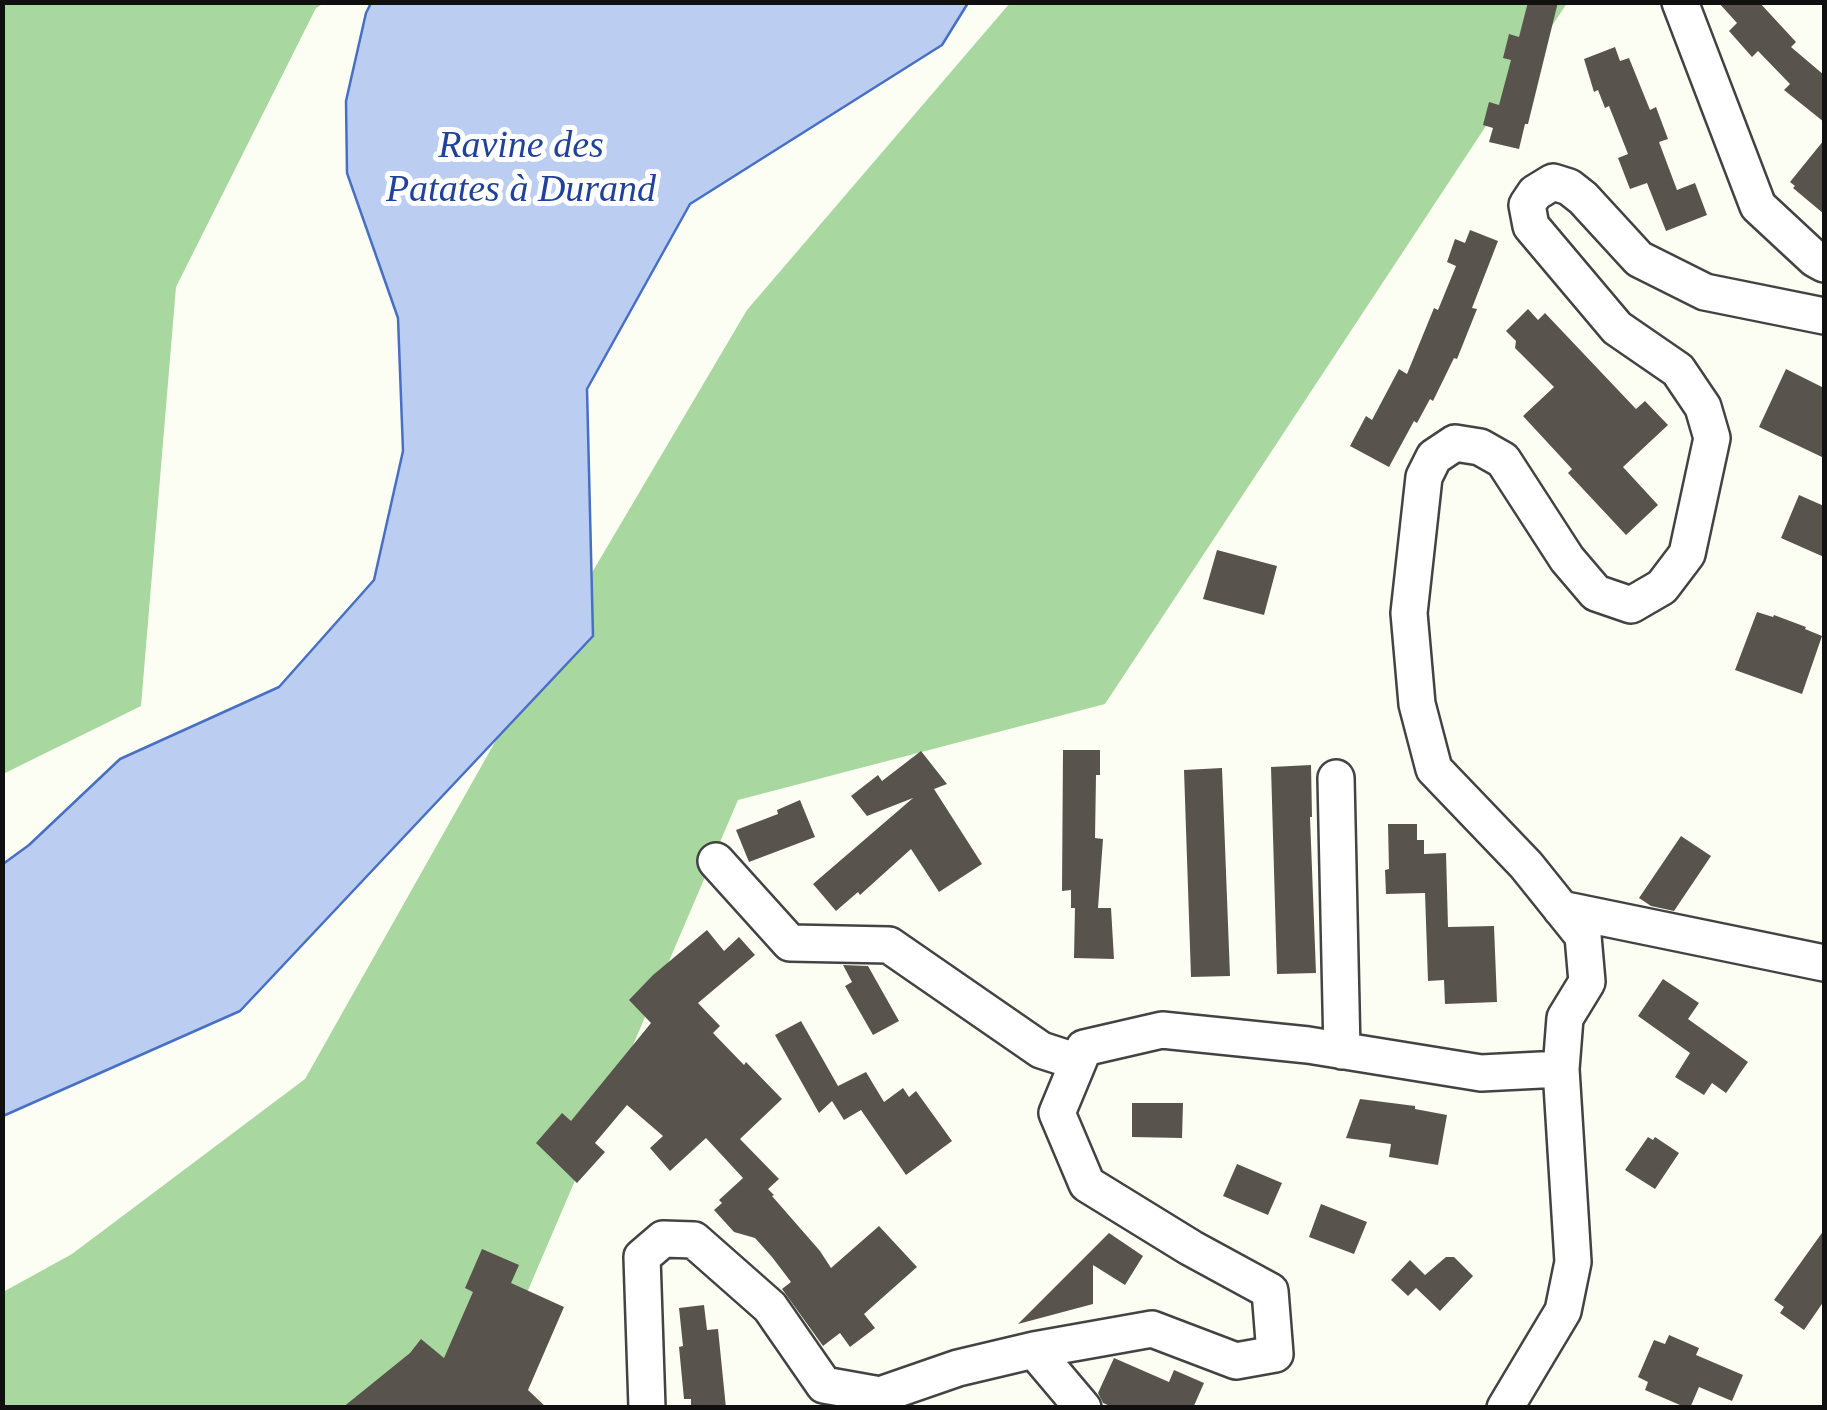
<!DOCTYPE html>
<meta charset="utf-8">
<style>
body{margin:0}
#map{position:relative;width:1827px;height:1410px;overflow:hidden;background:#fdfef3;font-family:Georgia,serif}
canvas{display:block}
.frame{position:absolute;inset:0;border:5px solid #101010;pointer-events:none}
</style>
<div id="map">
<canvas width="1827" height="1410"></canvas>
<div class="frame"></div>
</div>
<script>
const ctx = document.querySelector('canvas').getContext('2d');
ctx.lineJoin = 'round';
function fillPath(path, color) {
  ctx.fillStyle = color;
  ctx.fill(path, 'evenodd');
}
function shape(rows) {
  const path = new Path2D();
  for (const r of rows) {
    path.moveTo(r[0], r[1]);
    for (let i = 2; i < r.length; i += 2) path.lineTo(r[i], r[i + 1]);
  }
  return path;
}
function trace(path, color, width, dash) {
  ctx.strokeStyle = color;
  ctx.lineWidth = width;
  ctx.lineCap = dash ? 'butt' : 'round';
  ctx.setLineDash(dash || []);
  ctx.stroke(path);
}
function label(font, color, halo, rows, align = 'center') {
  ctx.font = font + ' Georgia,serif';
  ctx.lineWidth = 10;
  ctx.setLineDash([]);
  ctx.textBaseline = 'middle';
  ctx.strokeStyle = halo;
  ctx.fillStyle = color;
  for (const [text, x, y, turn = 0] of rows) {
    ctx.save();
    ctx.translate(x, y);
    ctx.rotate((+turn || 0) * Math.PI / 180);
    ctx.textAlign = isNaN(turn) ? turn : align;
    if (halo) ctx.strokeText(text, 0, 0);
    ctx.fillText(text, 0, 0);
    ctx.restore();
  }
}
fillPath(shape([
 [3,2,324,3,316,8,176,287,141,706,3,774],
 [1010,3,1567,3,1105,704,738,800,499,1358,452,1407,3,1408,3,1292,72,1254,305,1079,561,625,747,310]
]), '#a8d79f');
const water = shape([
 [371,3,968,3,942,45,690,204,587,389,593,636,240,1011,3,1116,3,864,29,845,120,759,279,687,374,580,403,451,398,318,347,173,346,101,366,13,371,3]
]);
fillPath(water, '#bbcef2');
trace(water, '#476fc4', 2.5);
fillPath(shape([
 [1528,2,1558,2,1528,124,1525,124,1519,149,1489,142,1493,128,1483,125,1489,102,1499,105,1511,60,1503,58,1509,34,1519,37],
 [1718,2,1759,2,1796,42,1791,47,1824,75,1824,122,1784,90,1790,84,1758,51,1752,57,1729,31,1737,23],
 [1615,47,1620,61,1629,58,1650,110,1656,107,1668,139,1659,142,1677,190,1695,183,1707,215,1666,231,1647,183,1630,189,1618,158,1628,154,1609,106,1605,108,1598,90,1594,92,1584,59],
 [1824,140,1824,214,1793,188,1795,186,1790,182],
 [1470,230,1498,241,1472,308,1477,309,1457,359,1454,358,1433,401,1430,399,1417,423,1414,421,1389,467,1350,446,1366,416,1372,420,1399,369,1407,374,1434,308,1438,310,1456,266,1447,262,1455,239,1465,243],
 [1528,309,1538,320,1545,313,1636,409,1645,401,1668,425,1623,467,1658,505,1626,535,1568,473,1572,469,1523,416,1554,387,1515,348,1516,341,1506,331],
 [1786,369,1824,388,1824,458,1759,427],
 [1799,495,1824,506,1824,557,1781,538],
 [1217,550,1277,566,1264,615,1203,599],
 [1757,612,1773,617,1774,615,1806,627,1805,629,1822,636,1802,694,1735,670],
 [1063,750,1100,750,1100,775,1096,775,1095,838,1103,839,1098,908,1111,908,1114,959,1074,958,1075,908,1071,908,1071,890,1062,891],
 [921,751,947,784,934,789,982,864,939,892,911,849,860,895,858,892,836,911,813,884,913,798,867,816,851,796,878,775,882,781],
 [1311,765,1312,817,1310,817,1316,973,1277,974,1271,767],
 [1222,768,1230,976,1191,977,1184,770],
 [800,800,815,837,749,862,736,830,778,814,777,810],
 [1388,824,1417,824,1417,840,1424,840,1424,854,1446,853,1448,927,1494,926,1497,1002,1445,1004,1444,980,1428,981,1425,893,1386,894,1385,870,1389,869],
 [1681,836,1711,856,1674,911,1651,906,1639,898],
 [707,930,724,951,739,937,755,955,698,1003,720,1026,713,1033,744,1065,746,1062,782,1099,740,1139,779,1179,768,1189,774,1195,772,1196,820,1251,831,1268,879,1226,917,1267,864,1314,875,1328,850,1347,840,1333,823,1346,782,1289,791,1282,772,1257,755,1238,734,1232,714,1210,722,1203,719,1200,743,1178,706,1138,670,1171,650,1148,663,1136,627,1105,595,1143,605,1152,577,1183,536,1143,562,1113,571,1121,651,1023,629,1000,653,975],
 [843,965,868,966,899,1021,873,1035,845,986,852,982],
 [1663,979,1699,1003,1688,1019,1748,1062,1726,1093,1712,1083,1704,1095,1675,1077,1690,1053,1638,1016],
 [801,1021,838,1086,866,1072,884,1102,903,1088,909,1097,916,1091,952,1141,906,1175,861,1110,844,1120,832,1101,819,1113,775,1035],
 [1360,1099,1415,1106,1415,1109,1447,1115,1438,1165,1389,1157,1391,1144,1346,1138],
 [1132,1103,1183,1103,1182,1138,1132,1137],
 [1648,1137,1653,1140,1655,1137,1679,1153,1655,1189,1625,1170],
 [1237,1164,1282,1183,1268,1215,1223,1196],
 [1321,1204,1367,1222,1354,1254,1309,1237],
 [1824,1230,1824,1301,1804,1330,1780,1313,1784,1307,1774,1300],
 [1109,1233,1143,1256,1125,1285,1093,1265,1093,1304,1018,1324],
 [482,1249,519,1265,511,1283,564,1307,528,1390,547,1408,342,1408,410,1353,421,1339,444,1358,473,1292,465,1288],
 [1446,1257,1454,1257,1473,1276,1440,1311,1416,1288,1408,1296,1391,1280,1410,1260,1425,1275],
 [704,1305,707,1330,718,1329,726,1408,691,1408,691,1399,684,1399,679,1347,683,1346,679,1308],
 [1669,1335,1699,1348,1696,1355,1743,1375,1732,1401,1699,1387,1690,1408,1687,1408,1645,1390,1648,1382,1638,1377,1654,1340,1665,1344],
 [1114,1358,1169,1382,1174,1370,1204,1383,1193,1408,1115,1408,1103,1403,1098,1393]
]), '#58544d');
const street = shape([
 [1680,2,1758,206,1815,259,1824,264],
 [1336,778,1342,1051],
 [716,861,790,943,889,945,1041,1050,1078,1062],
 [1561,909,1824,963],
 [1034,1350,1083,1408],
 [647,1408,642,1257,663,1239,694,1240,770,1307,824,1385,880,1395,958,1368,1034,1350,1152,1329,1236,1361,1275,1354,1270,1291,1191,1248,1087,1184,1057,1113,1084,1048,1162,1030,1308,1045,1481,1073,1561,1069],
 [1505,1408,1563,1311,1573,1262,1561,1069,1565,1018,1587,982,1583,936,1526,865,1434,769,1417,704,1409,613,1424,477,1434,457,1455,443,1480,447,1503,460,1567,559,1596,593,1631,605,1662,587,1687,554,1712,438,1703,407,1678,370,1617,328,1531,226,1527,205,1535,193,1553,182,1569,187,1583,198,1639,259,1705,292,1824,316]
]);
trace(street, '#434343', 40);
trace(street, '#fff', 35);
label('italic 38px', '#21429a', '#fff', [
 ["Ravine des",521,147],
 ["Patates à Durand",521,191]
]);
</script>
